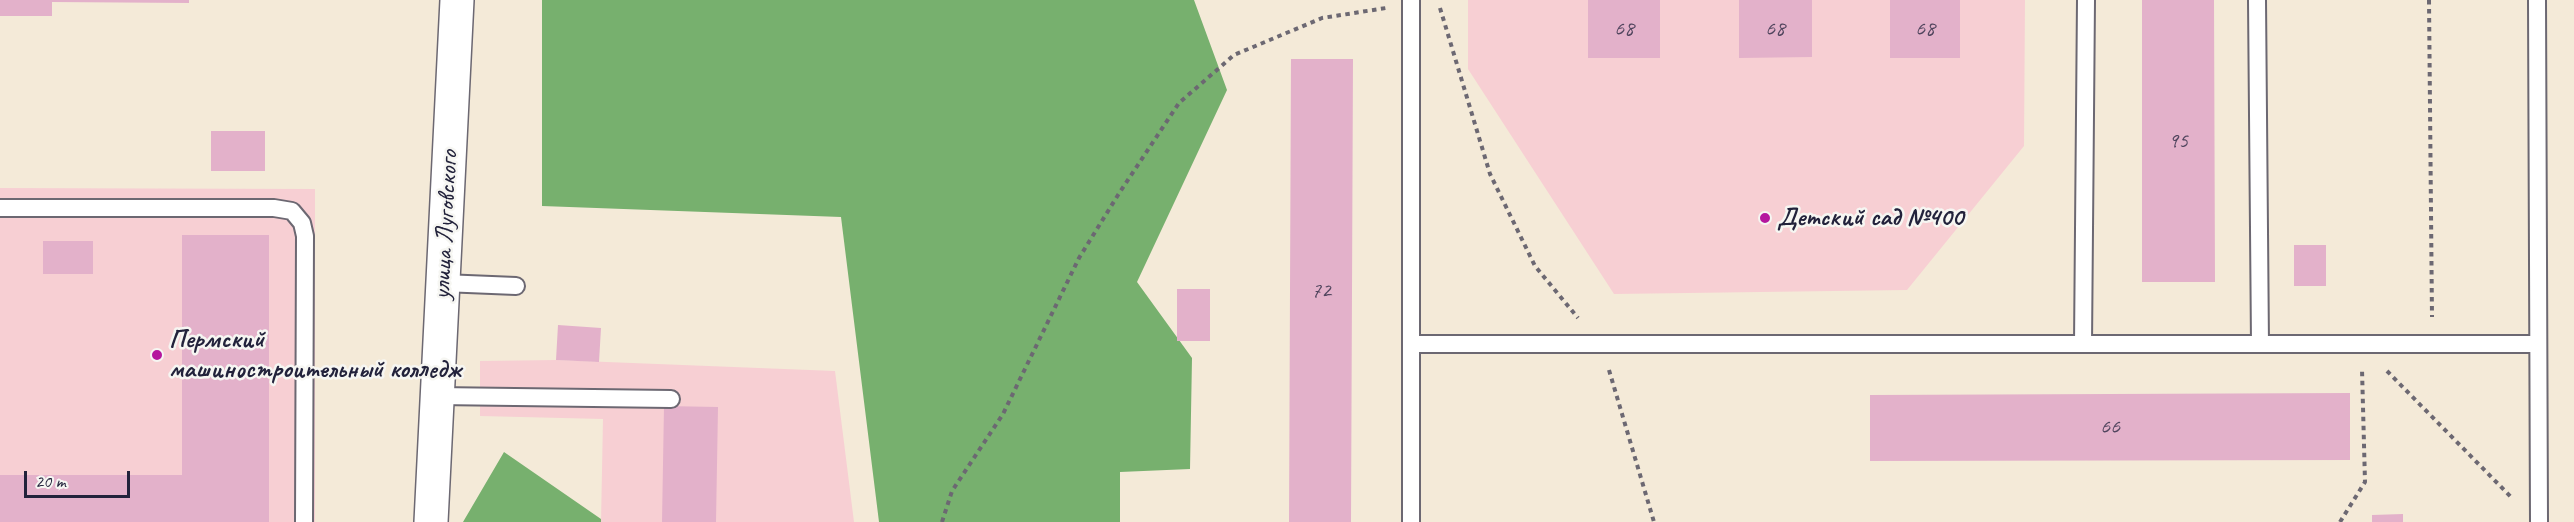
<!DOCTYPE html>
<meta charset="utf-8">
<style>
body{margin:0}
#map{position:relative;width:2574px;height:522px;overflow:hidden;background:#f4ead8;font-family:Caveat,sans-serif}
canvas{display:block}
.scale{position:absolute;left:24px;top:471px;width:106px;height:27px;box-sizing:border-box;border:3px solid #22223b;border-top:0;padding-left:8px;font-size:18px;line-height:21px;white-space:nowrap;color:#22223b;-webkit-text-stroke:4px #f6f6f2;paint-order:stroke}
</style>
<div id="map">
<canvas width="2574" height="522"></canvas>
<div class="scale">20 m</div>
</div>
<script>
const ctx = document.querySelector('canvas').getContext('2d');
ctx.lineJoin = 'round';
function fillPath(path, color) {
  ctx.fillStyle = color;
  ctx.fill(path, 'evenodd');
}
function shape(rows) {
  const path = new Path2D();
  for (const r of rows) {
    path.moveTo(r[0], r[1]);
    for (let i = 2; i < r.length; i += 2) path.lineTo(r[i], r[i + 1]);
  }
  return path;
}
function trace(path, color, width, dash) {
  ctx.strokeStyle = color;
  ctx.lineWidth = width;
  ctx.lineCap = dash ? 'butt' : 'round';
  ctx.setLineDash(dash || []);
  ctx.stroke(path);
}
function label(font, color, halo, rows, align = 'center') {
  ctx.font = font + ' Caveat,sans-serif';
  ctx.lineWidth = 5;
  ctx.setLineDash([]);
  ctx.textBaseline = 'middle';
  ctx.strokeStyle = halo;
  ctx.fillStyle = color;
  for (const [text, x, y, turn = 0] of rows) {
    ctx.save();
    ctx.translate(x, y);
    ctx.rotate((+turn || 0) * Math.PI / 180);
    ctx.textAlign = isNaN(turn) ? turn : align;
    if (halo) ctx.strokeText(text, 0, 0);
    ctx.fillText(text, 0, 0);
    ctx.restore();
  }
}
fillPath(shape([
 [1468,0,2025,0,2024,146,1907,290,1614,294,1468,69],
 [0,188,315,189,315,522,0,522],
 [556,360,835,371,854,522,601,522,603,419,480,416,480,361]
]), '#f7cfd3');
fillPath(shape([
 [542,0,1194,0,1227,90,1137,282,1192,358,1190,469,1120,472,1120,522,879,522,841,217,542,206],
 [504,452,601,519,601,522,463,522]
]), '#77b06e');
fillPath(shape([
 [0,0,189,0,189,3,52,2,52,16,0,16],
 [1588,0,1660,0,1660,58,1588,58],
 [1739,0,1812,0,1812,57,1739,58],
 [1890,0,1960,0,1960,58,1890,58],
 [2142,0,2214,0,2215,282,2142,282],
 [1291,59,1353,59,1351,522,1289,522],
 [211,131,265,131,265,171,211,171],
 [182,235,269,235,269,522,0,522,0,475,182,475],
 [43,241,93,241,93,274,43,274],
 [2294,245,2326,245,2326,286,2294,286],
 [1177,289,1210,289,1210,341,1177,341],
 [558,325,601,328,599,362,556,360],
 [2350,393,2350,460,1870,461,1870,395],
 [664,406,718,407,716,522,662,522],
 [2403,514,2403,522,2372,522,2372,515]
]), '#e3b1ca');
const service = shape([
 [1411,0,1411,522],
 [2257,0,2260,344],
 [2537,0,2539,522],
 [0,208,274,208,292,211,302,223,305,236,304,522],
 [443,283,516,286],
 [1411,344,2083,344,2086,0],
 [2083,344,2538,344],
 [437,396,671,399]
]);
const minor = shape([
 [431,522,457,0]
]);
trace(service, '#6c6872', 20);
trace(minor, '#6c6872', 36);
trace(shape([
 [2429,0,2432,317],
 [1440,8,1490,174,1535,266,1578,318],
 [1609,370,1654,522],
 [2387,371,2512,498],
 [942,522,952,491,1003,414,1079,258,1118,195,1179,103,1234,55,1322,18,1386,8],
 [2340,522,2365,482,2362,369]
]), '#6c6872', 4, [4.5, 4.5]);
trace(service, '#fff', 16);
trace(minor, '#fff', 33);
for (const [x, y, r, color] of [
 [1765,218,6,"#b5179e"],
 [157,355,6,"#b5179e"]
]) {
  const dot = new Path2D();
  dot.arc(x, y, r, 0, 2 * Math.PI);
  ctx.fillStyle = color;
  ctx.fill(dot);
  trace(dot, '#f6f6f2', 2);
}
label('22px', '#52465f', null, [
 ["68",1624,29],
 ["68",1775,29],
 ["68",1925,29],
 ["95",2178,141],
 ["72",1321,291],
 ["66",2110,427]
]);
label('bold 26px', '#22223b', '#f6f6f2', [
 ["Детский сад №400",1777,218],
 ["Пермский",169,340],
 ["машиностроительный колледж",169,370]
], 'left');
label('26px', '#22223b', '#f6f6f2', [
 ["улица Луговского",446,225,-87]
]);
</script>
